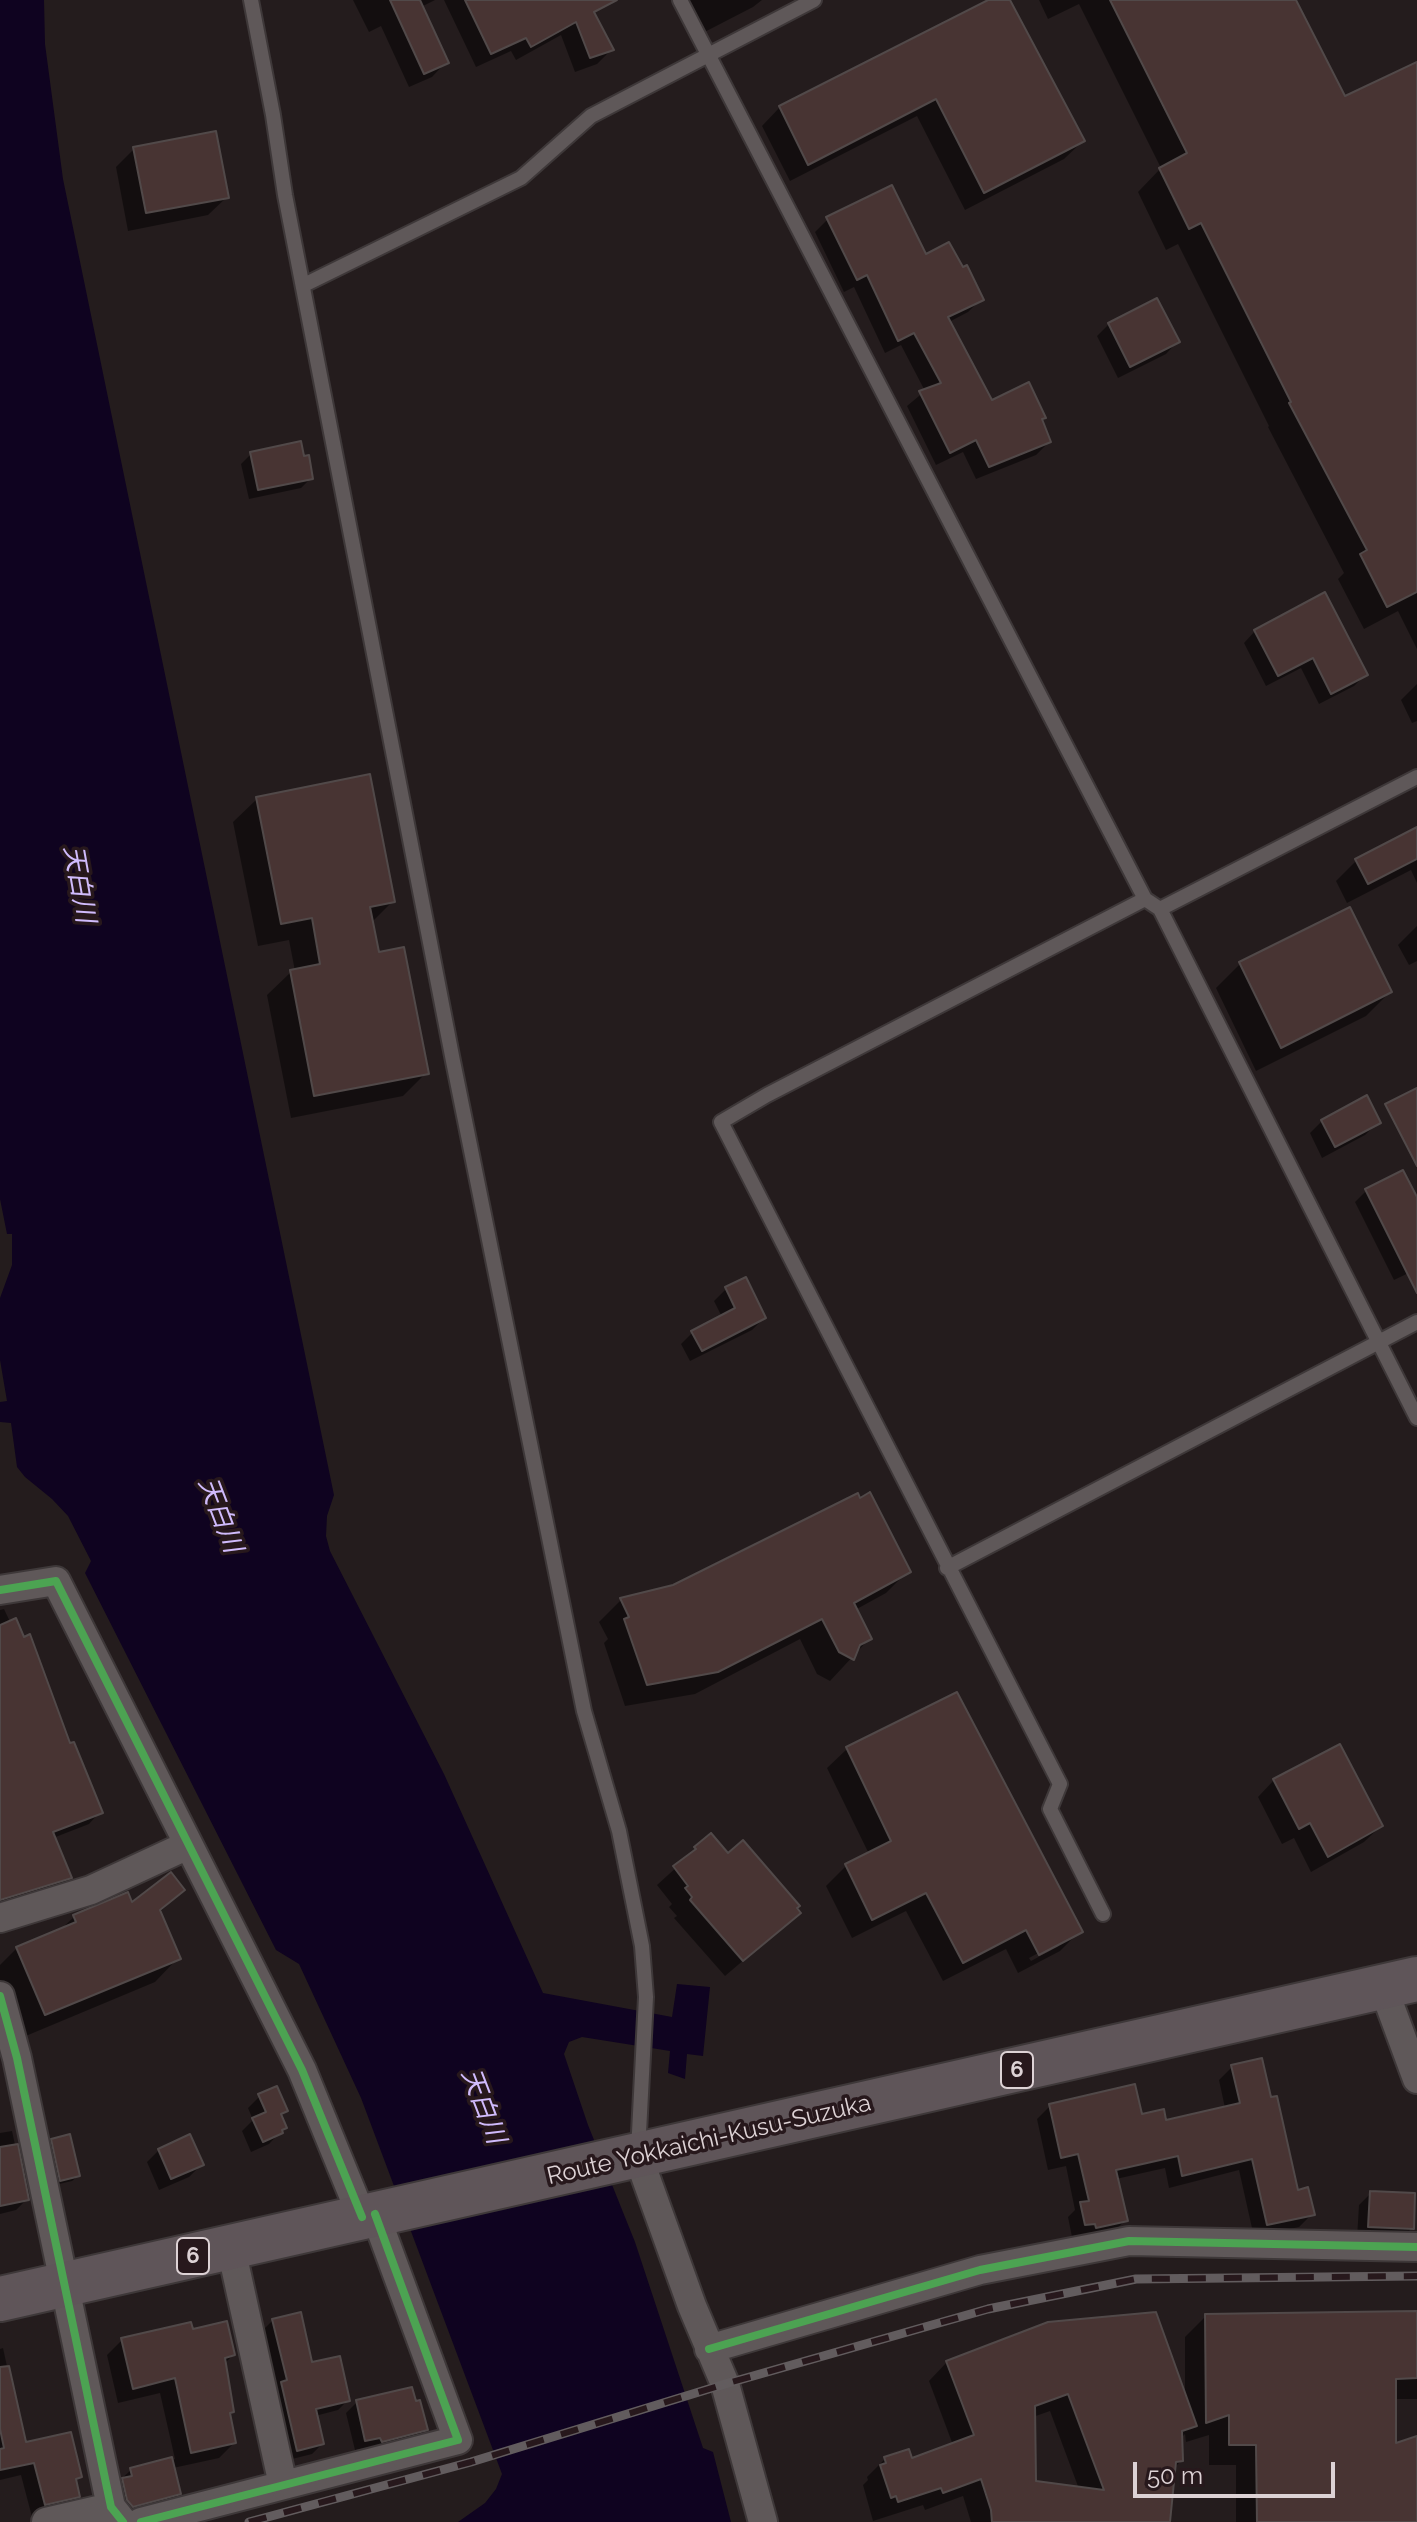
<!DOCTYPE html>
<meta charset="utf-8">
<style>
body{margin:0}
#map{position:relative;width:1417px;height:2522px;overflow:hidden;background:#241c1d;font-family:Raleway,sans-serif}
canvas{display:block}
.scale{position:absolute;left:1133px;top:2462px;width:202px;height:36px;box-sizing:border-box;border:4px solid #ddd2d5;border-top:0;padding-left:10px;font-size:24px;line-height:28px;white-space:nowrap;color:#ddd2d5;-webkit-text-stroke:6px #27181c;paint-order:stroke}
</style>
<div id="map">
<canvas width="1417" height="2522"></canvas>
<div class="scale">50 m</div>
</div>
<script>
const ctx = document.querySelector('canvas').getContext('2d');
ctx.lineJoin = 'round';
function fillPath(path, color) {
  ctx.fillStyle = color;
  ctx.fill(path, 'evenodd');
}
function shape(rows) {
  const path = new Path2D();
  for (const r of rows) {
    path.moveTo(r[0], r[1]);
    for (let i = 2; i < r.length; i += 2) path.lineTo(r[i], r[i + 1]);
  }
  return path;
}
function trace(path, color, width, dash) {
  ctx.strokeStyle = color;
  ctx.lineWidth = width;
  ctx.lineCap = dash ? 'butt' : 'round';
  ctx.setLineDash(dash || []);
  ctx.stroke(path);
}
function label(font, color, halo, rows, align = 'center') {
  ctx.font = font + ' Raleway,"Noto Sans JP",sans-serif';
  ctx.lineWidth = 7;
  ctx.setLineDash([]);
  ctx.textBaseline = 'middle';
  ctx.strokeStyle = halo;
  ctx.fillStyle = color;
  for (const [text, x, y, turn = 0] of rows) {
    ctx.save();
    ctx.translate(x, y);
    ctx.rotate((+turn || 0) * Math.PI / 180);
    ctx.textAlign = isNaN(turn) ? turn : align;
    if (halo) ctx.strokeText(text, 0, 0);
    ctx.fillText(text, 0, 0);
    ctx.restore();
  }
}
fillPath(shape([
 [0,0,44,0,45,44,63,179,334,1495,327,1516,326,1536,330,1551,444,1774,543,1993,672,2017,677,1984,710,1987,703,2056,687,2054,685,2079,668,2073,670,2051,582,2037,569,2042,564,2054,588,2125,635,2242,703,2448,713,2452,731,2522,458,2522,485,2503,496,2489,502,2474,361,2098,299,1964,276,1950,85,1573,91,1561,68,1516,52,1499,25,1477,17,1467,11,1423,0,1422,0,1402,7,1401,0,1360,0,1298,12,1265,12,1234,7,1234,0,1199]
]), '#0f0320');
fillPath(shape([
 [353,0,435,0,421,7,446,62,432,77,409,87,381,26,369,32],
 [444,0,586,0,612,49,597,64,575,72,561,35,516,60,511,51,476,67],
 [674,0,762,0,753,7,693,38],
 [993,0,1008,0,1083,141,1064,159,965,210,917,116,790,181,762,126,780,107],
 [1039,0,1294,0,1344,99,1417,64,1417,649,1398,611,1364,629,1338,579,1344,573,1268,427,1269,426,1178,244,1166,250,1138,192,1161,168,1079,4,1048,19],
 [134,149,227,197,208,215,128,231,116,167],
 [828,219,926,257,981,299,968,312,949,322,991,403,1040,420,1049,442,1036,455,976,479,963,452,936,465,907,406,925,391,901,345,885,353,854,287,844,292,815,232],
 [1109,324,1177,342,1166,354,1118,378,1097,336],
 [251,454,303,458,311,478,301,488,249,499,241,464],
 [1255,631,1366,674,1354,686,1319,704,1301,668,1266,686,1244,643],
 [1417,684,1417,721,1412,723,1401,700],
 [257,799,393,901,371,923,377,955,426,1073,403,1096,291,1118,267,995,291,972,295,971,289,940,258,946,233,822],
 [1417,829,1417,883,1411,870,1347,903,1336,881,1356,861],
 [1349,910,1390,992,1366,1016,1256,1071,1216,988,1240,964],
 [1417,926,1417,961,1409,965,1398,945],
 [1322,1121,1377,1123,1365,1135,1322,1158,1310,1133],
 [1366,1191,1417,1202,1417,1269,1394,1280,1355,1202],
 [745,1280,764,1318,752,1330,690,1361,681,1344,693,1332,722,1317,714,1301,726,1289],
 [908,1571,886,1593,855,1610,870,1638,830,1681,817,1674,800,1639,695,1694,625,1706,604,1643,608,1639,599,1622,621,1600,674,1587],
 [4,1609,100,1812,89,1824,53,1838,70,1877,59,1889,0,1907,0,1610],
 [847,1749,1080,1931,1060,1951,1018,1973,1006,1949,943,1981,906,1911,852,1938,826,1886,846,1866,869,1854,827,1768],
 [1059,1942,1059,1946,1031,1961,1029,1958],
 [1274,1780,1381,1826,1364,1842,1311,1872,1294,1838,1282,1844,1258,1797],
 [711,1836,728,1856,799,1913,725,1976,674,1918,677,1916,669,1907,672,1904,657,1885],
 [183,1890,159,1913,178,1958,155,1982,21,2038,0,1988,0,1965,17,1948,60,1930,74,1917,132,1905],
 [1232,2067,1296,2192,1312,2214,1299,2227,1254,2237,1239,2170,1169,2188,1165,2168,1116,2179,1126,2220,1112,2233,1083,2240,1082,2236,1072,2237,1068,2217,1075,2210,1066,2166,1048,2170,1037,2119,1050,2106,1140,2116,1165,2122,1225,2108,1219,2080],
 [260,2096,286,2111,280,2116,285,2127,269,2144,251,2152,242,2131,253,2120,248,2108],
 [12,2131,27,2199,16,2210,0,2214,0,2133],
 [52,2141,78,2176,72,2181,55,2185,47,2146],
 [159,2150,201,2165,189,2177,159,2190,147,2162],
 [1371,2193,1412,2228,1400,2240,1357,2238,1359,2205],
 [1417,2313,1417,2399,1394,2399,1394,2446,1417,2438,1417,2522,1236,2522,1236,2465,1209,2465,1209,2435,1186,2442,1185,2434,1180,2439,1181,2461,1173,2469,1167,2522,971,2522,963,2496,925,2510,923,2505,873,2521,863,2485,868,2480,867,2477,885,2459,911,2461,953,2445,929,2381,947,2362,1185,2397,1185,2337,1206,2316],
 [1050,2411,1079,2489,1034,2483,1033,2417],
 [273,2320,311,2364,348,2400,338,2410,315,2416,322,2444,312,2454,288,2460,272,2394,277,2389,263,2330],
 [192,2332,233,2355,224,2364,232,2411,228,2415,234,2443,219,2458,173,2468,179,2493,167,2505,121,2518,119,2481,131,2470,175,2459,160,2393,118,2403,107,2355,122,2340],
 [3,2348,24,2444,80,2477,75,2482,78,2496,64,2510,32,2517,21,2475,0,2480,0,2349],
 [357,2402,426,2430,415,2440,371,2452,370,2447,355,2450,346,2413]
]), '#0007');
const building = shape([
 [390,0,420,0,449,63,424,74,390,0],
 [465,0,617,0,594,12,614,50,590,58,576,22,531,47,526,38,491,54,465,0],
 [988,0,1010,0,1085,141,984,193,936,99,808,165,779,106,988,0],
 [1110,0,1296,0,1345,96,1417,62,1417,592,1387,607,1360,554,1367,550,1289,403,1291,402,1201,223,1189,229,1159,168,1187,153,1110,0],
 [216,131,229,198,146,213,133,147,216,131],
 [892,185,926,254,949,242,963,267,967,265,984,300,948,317,992,400,1029,382,1046,418,1042,419,1051,442,989,467,976,440,950,453,919,391,941,383,914,333,898,341,867,275,857,280,826,217,892,185],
 [1157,298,1180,342,1130,367,1108,323,1157,298],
 [301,441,304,456,309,455,313,479,258,490,250,452,301,441],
 [1325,592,1368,675,1331,694,1313,658,1278,676,1254,630,1325,592],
 [370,774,395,902,370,907,379,952,404,947,429,1074,314,1096,290,970,320,964,312,918,281,924,256,797,370,774],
 [1417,827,1417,859,1368,884,1355,859,1417,827],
 [1350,907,1392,992,1281,1048,1239,962,1350,907],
 [1417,1088,1417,1166,1385,1104,1417,1088],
 [1367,1095,1381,1123,1335,1147,1321,1120,1367,1095],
 [1403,1170,1417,1197,1417,1293,1365,1189,1403,1170],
 [746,1277,766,1318,702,1351,691,1331,735,1308,725,1287,746,1277],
 [870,1492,911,1572,854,1603,872,1639,860,1645,854,1660,839,1652,822,1619,718,1672,647,1685,624,1619,629,1617,620,1598,673,1585,858,1493,860,1498,870,1492],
 [16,1618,24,1637,30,1634,70,1743,74,1742,103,1813,53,1832,72,1878,0,1900,0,1625,16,1618],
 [957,1692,1083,1932,1039,1955,1026,1930,963,1963,926,1893,872,1920,845,1864,891,1841,846,1747,957,1692],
 [1340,1744,1383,1826,1328,1857,1310,1823,1299,1829,1273,1779,1340,1744],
 [711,1833,728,1853,743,1840,800,1906,797,1908,801,1913,743,1961,690,1900,692,1897,685,1888,688,1886,673,1866,696,1849,694,1847,711,1833],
 [171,1872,185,1890,160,1910,181,1959,45,2015,16,1947,76,1922,73,1915,128,1892,132,1902,171,1872],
 [1262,2058,1271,2097,1277,2096,1298,2190,1308,2187,1315,2215,1267,2225,1252,2159,1182,2176,1178,2156,1116,2170,1128,2221,1096,2228,1095,2224,1085,2225,1080,2202,1089,2201,1078,2154,1061,2158,1049,2104,1135,2084,1142,2114,1164,2109,1166,2120,1240,2103,1231,2065,1262,2058],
 [277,2086,288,2111,281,2114,287,2128,282,2130,283,2133,263,2142,252,2118,266,2112,258,2094,277,2086],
 [70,2134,80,2176,60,2181,51,2139,70,2134],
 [190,2134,204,2165,171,2179,158,2149,190,2134],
 [18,2144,29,2200,0,2206,0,2147,18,2144],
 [1370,2191,1415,2193,1414,2229,1368,2227,1370,2191],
 [1417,2311,1417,2378,1396,2379,1396,2443,1417,2436,1417,2522,1257,2522,1256,2445,1229,2445,1229,2415,1206,2423,1205,2314,1417,2311],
 [301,2312,312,2362,340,2356,350,2401,316,2409,324,2444,297,2451,281,2382,287,2380,272,2319,301,2312],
 [1156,2312,1197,2426,1182,2431,1183,2461,1176,2462,1170,2522,992,2522,991,2510,981,2479,943,2493,941,2488,898,2502,896,2496,891,2498,880,2465,886,2463,884,2457,909,2449,912,2458,974,2435,946,2361,1048,2322,1156,2312],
 [1068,2394,1104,2490,1036,2481,1035,2406,1068,2394],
 [227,2321,235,2355,225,2358,234,2412,230,2413,236,2443,191,2453,175,2378,133,2389,121,2338,191,2322,193,2329,227,2321],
 [9,2366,26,2442,71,2432,82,2477,76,2479,80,2497,45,2505,34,2463,0,2470,0,2449,4,2448,0,2429,0,2367,9,2366],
 [412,2387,416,2401,420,2400,428,2430,382,2442,380,2438,365,2441,356,2400,412,2387],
 [172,2457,181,2494,133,2507,127,2500,122,2478,132,2476,130,2468,172,2457]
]);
fillPath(building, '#483433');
trace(building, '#514949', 2);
const service = shape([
 [251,0,273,115,285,195,453,1061,584,1711,619,1831,642,1946,646,1997,638,2152],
 [680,0,1145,899,1160,909,1417,1418],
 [304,285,521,178,591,116,814,0],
 [1160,909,1417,777],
 [947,1568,1417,1322],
 [1103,1914,1050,1809,1060,1784,721,1122,767,1095,1145,899]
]);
const minor = shape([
 [0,1590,56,1581,302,2070,362,2217],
 [0,1918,91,1890,188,1845],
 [1383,1987,1417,2079],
 [0,1996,17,2058,111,2507,123,2522],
 [638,2156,692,2306,725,2384,763,2522],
 [231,2248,283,2485],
 [709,2349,980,2270,1129,2241,1417,2247],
 [46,2522,111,2507],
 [141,2522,458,2440,375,2214]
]);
const primary = shape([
 [0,2299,1417,1979]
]);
trace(service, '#3e3839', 18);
trace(minor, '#3e3839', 32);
trace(primary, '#3e3839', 48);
trace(service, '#5f5859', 14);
trace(minor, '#5f5859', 28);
trace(primary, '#5f5559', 44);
const rail = shape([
 [249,2522,471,2462,725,2384,988,2309,1136,2279,1417,2276]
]);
trace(rail, '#625c5e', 9);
trace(rail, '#27181c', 6, [18]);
trace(shape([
 [0,1590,56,1581,302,2070,362,2217],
 [0,1996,17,2058,111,2507,123,2522],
 [709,2349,980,2270,1129,2241,1417,2247],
 [141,2522,458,2440,375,2214]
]), '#4ca352', 8);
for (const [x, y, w] of [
 [1017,2070,32],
 [193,2256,32]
]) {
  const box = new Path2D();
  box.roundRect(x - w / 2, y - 18, w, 36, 6);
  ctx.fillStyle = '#27181c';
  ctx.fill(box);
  trace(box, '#ddd2d5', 2);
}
label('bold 22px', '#ddd2d5', null, [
 ["6",1017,2070],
 ["6",193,2256]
]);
label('24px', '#ddd2d5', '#27181c', [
 ["Route Yokkaichi-Kusu-Suzuka",709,2140,-13]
]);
label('italic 26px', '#d0bbfc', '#27181c', [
 ["天白川",79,884,80],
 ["天白川",220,1515,69],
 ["天白川",483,2106,69]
]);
</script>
